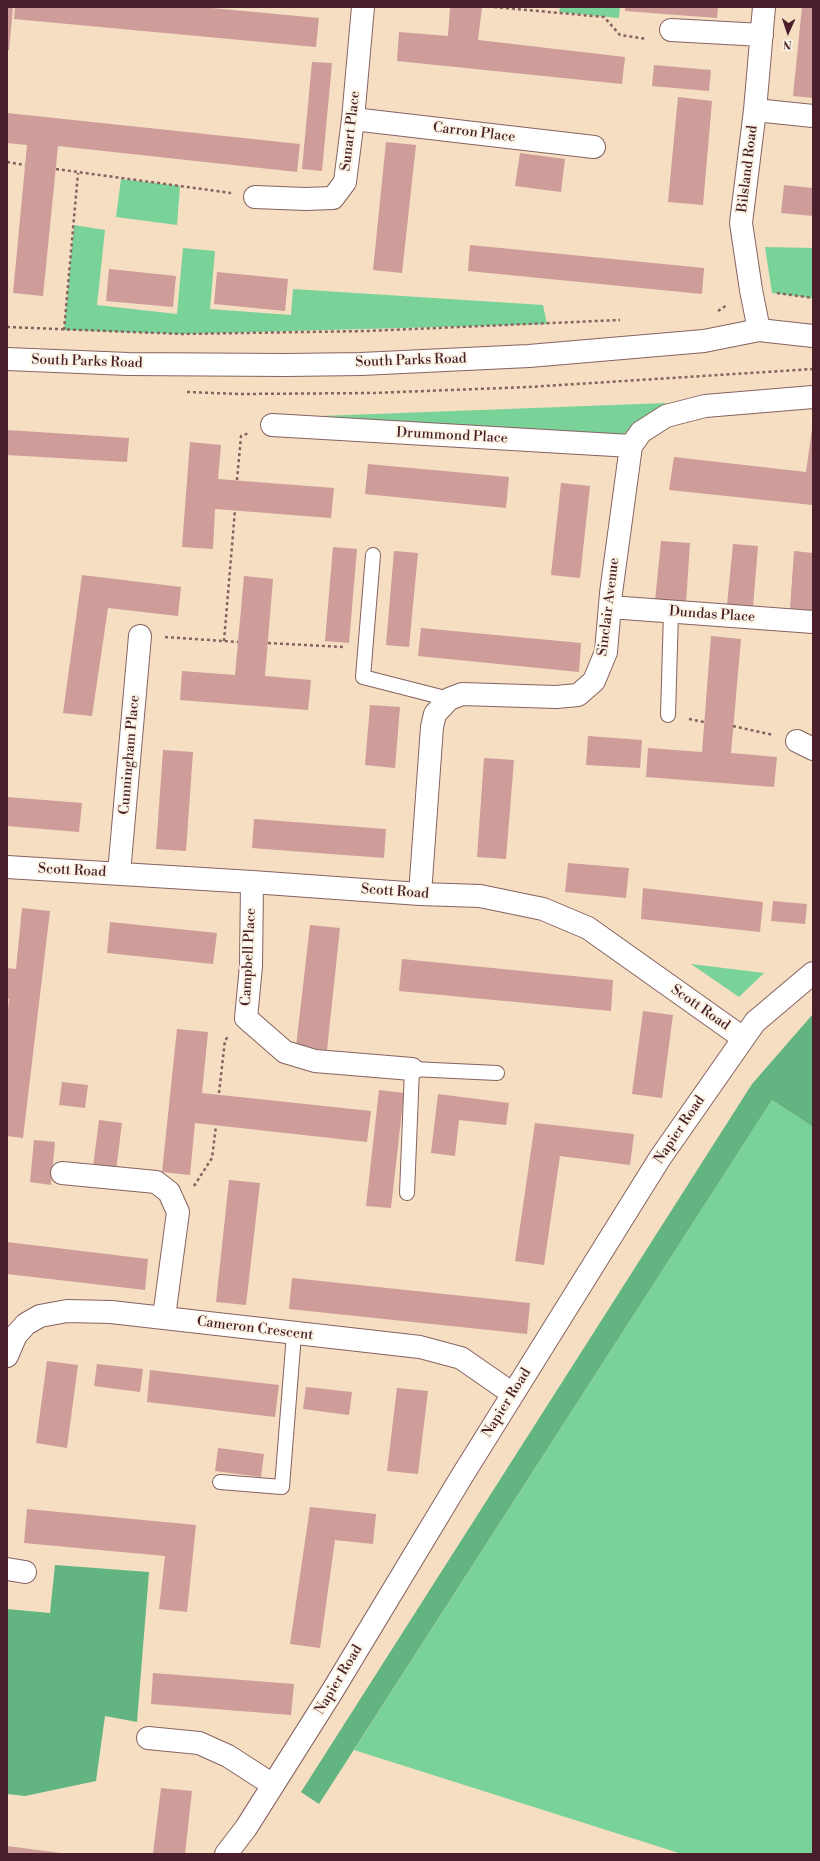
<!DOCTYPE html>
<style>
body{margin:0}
#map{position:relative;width:820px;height:1861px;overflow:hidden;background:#f5dec2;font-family:"Libre Bodoni",serif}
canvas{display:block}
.frame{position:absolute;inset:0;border:8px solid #4a1f2b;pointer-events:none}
.north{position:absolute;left:768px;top:12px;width:40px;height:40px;-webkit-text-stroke:3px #fcf5e5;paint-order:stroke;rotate:183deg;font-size:11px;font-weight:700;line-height:16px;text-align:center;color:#4a1f2b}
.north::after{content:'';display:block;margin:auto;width:14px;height:18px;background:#4a1f2b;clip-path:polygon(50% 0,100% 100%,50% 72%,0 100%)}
</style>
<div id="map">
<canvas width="820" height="1861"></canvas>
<div class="frame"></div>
<div class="north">N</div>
</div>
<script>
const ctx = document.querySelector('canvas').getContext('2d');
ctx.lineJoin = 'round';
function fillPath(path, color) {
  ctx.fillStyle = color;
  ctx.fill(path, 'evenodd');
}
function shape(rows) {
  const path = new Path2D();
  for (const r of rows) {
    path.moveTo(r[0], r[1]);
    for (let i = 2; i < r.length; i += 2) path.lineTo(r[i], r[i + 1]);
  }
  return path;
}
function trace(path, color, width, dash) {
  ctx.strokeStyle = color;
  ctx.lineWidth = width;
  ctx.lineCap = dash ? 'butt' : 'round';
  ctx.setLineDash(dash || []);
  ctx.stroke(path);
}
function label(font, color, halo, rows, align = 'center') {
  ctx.font = font + ' "Libre Bodoni",serif';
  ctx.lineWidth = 4;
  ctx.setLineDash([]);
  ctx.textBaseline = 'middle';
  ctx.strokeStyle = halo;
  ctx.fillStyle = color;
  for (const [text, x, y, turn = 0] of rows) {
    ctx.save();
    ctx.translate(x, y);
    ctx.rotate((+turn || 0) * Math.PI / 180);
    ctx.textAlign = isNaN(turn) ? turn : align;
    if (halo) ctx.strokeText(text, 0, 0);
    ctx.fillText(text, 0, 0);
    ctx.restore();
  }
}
fillPath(shape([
 [560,7,620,7,619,18,559,12],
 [121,179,180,186,177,225,116,217],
 [74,225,105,230,97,305,177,314,183,248,215,251,210,309,291,315,293,289,543,305,547,324,182,334,64,330],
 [765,247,813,248,813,298,772,293],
 [666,403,621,436,321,416],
 [691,964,764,973,739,997],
 [772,1100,813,1127,813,1854,682,1854,354,1750]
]), '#79d399');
fillPath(shape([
 [813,1014,813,1127,772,1100,319,1804,301,1792,752,1084],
 [55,1565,149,1572,137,1722,105,1716,96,1781,25,1796,7,1794,7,1609,50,1613]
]), '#62b581');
fillPath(shape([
 [7,7,13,7,9,50,7,50],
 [15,7,201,7,319,18,316,47,14,19],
 [450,7,482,7,478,40,625,57,622,84,397,61,399,32,448,36],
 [625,7,718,7,717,18,625,11],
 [802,7,813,7,813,98,793,96],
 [312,62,332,63,322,171,302,169],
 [654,65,711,70,709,91,652,86],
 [678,97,712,101,703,205,668,202],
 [7,113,300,144,297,172,58,146,43,296,13,293,27,145,7,143],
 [386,142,416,145,402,273,373,270],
 [520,153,565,159,561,192,515,186],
 [784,185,813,188,813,216,781,213],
 [470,245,704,268,702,294,468,271],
 [109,269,176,276,173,307,106,301],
 [217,272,288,279,285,311,214,304],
 [812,429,813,505,669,490,674,457,806,472],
 [7,430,129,438,127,462,7,455],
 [190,442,221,445,218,479,334,488,331,518,215,509,213,549,182,547],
 [368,464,509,477,506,508,365,494],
 [561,483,590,486,580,578,551,575],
 [661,541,690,543,686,604,655,601],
 [733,544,758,546,753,607,727,605],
 [333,547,357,549,349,643,325,641],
 [394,551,418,553,409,647,386,645],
 [794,551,813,553,813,611,790,609],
 [82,575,181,587,178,616,108,608,92,716,63,713],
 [244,576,273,579,265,676,311,680,308,710,180,700,182,671,235,675],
 [421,628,581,643,579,672,418,656],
 [711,636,741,639,731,753,777,757,774,787,646,777,648,748,702,752],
 [370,705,400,707,395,768,365,765],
 [588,736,642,740,640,768,586,765],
 [163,750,193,752,186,851,156,849],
 [484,758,514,760,506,859,477,857],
 [7,797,82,803,79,832,7,826],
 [254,819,386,829,384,858,252,848],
 [568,863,629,868,626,898,565,892],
 [643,888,763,902,760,932,641,919],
 [773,901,807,904,805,924,771,921],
 [22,908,50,911,23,1138,7,1136,7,1018,9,999,7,999,7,968,16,969],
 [110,922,217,933,213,964,107,953],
 [310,925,340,928,327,1050,296,1047],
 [402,959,613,980,611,1011,399,991],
 [643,1011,673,1015,662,1098,632,1094],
 [177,1029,208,1032,202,1093,371,1111,367,1142,195,1123,190,1175,162,1172],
 [62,1082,88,1085,85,1108,59,1105],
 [379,1090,404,1093,391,1208,366,1206],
 [438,1094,509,1103,506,1125,459,1120,455,1156,431,1153],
 [99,1120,122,1123,116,1170,93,1167],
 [535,1123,634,1134,630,1165,560,1156,544,1265,515,1261],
 [34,1140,55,1142,51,1185,30,1182],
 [229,1180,260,1183,246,1305,216,1302],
 [7,1242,148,1259,145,1290,7,1274],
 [292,1278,530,1303,527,1334,289,1309],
 [47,1361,78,1365,67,1448,36,1443],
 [97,1364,143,1369,140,1392,94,1386],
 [150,1370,279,1385,275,1417,147,1402],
 [306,1387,352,1392,349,1415,303,1409],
 [397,1388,428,1391,418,1474,387,1471],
 [218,1448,264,1454,261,1477,215,1471],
 [310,1507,376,1514,373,1544,335,1540,320,1648,290,1644],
 [27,1509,196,1525,187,1612,159,1609,165,1556,24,1543],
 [153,1673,294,1684,291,1715,151,1704],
 [161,1788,192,1791,185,1854,153,1854],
 [7,1846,61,1853,61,1854,7,1854]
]), '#ce9c99');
const service = shape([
 [373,555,363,677,449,699],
 [668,715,671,612],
 [407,1193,412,1069,497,1073],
 [220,1482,282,1487,294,1334]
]);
const minor = shape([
 [671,30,762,35],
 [755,110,813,116],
 [353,119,594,147],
 [255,197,305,199,333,198,345,182,353,119,363,7],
 [759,330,751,290,741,223,755,110,764,7],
 [272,425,631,446],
 [610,607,813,622],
 [797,741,813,749],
 [7,867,252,882,420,894,480,896,543,909,588,928,743,1038],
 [119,873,140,636],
 [252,882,251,966,246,1018,285,1052,315,1061,412,1069],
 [420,894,432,727,435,714,449,699,462,694,556,697,578,695,594,681,606,652,611,593,631,446,641,432,666,416,705,406,813,397],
 [62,1173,156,1182,169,1192,178,1212,164,1317],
 [7,1356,16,1335,26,1324,40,1316,67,1311,111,1312,420,1347,461,1358,513,1394],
 [7,1569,25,1572],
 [148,1738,199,1743,228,1756,273,1785],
 [226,1854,246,1828,333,1690,462,1476,660,1158,755,1022,813,973]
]);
const tertiary = shape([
 [7,359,128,364,286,365,361,364,529,356,704,341,759,330,813,336]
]);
trace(service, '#866260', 16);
trace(minor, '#866260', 24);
trace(tertiary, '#866260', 24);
trace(shape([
 [494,7,604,17,620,35,647,39],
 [7,162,25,165],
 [56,169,231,193],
 [777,293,813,298],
 [718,311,727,305],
 [7,327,182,334,367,331,620,320],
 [64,330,78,173],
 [187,392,240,394,373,393,529,387,813,369],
 [237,480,241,436,249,433],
 [165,637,238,642],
 [224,641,235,510],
 [268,643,343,647],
 [689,719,704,722],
 [733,726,773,735],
 [219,1093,225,1040,229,1036],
 [194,1186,212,1158,216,1126]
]), '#866260', 2.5, [3, 3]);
trace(service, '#fff', 14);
trace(minor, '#fff', 22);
trace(tertiary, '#fff', 22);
label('14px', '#4a1f2b', '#fcf5e5', [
 ["Sunart Place",351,131,-83],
 ["Carron Place",474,133,7],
 ["Bilsland Road",748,169,-83],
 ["South Parks Road",411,361,-2],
 ["South Parks Road",87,362,2],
 ["Drummond Place",452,436,3],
 ["Sinclair Avenue",609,607,-83],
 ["Dundas Place",712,615,4],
 ["Cunningham Place",130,755,-85],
 ["Scott Road",72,871,3],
 ["Scott Road",395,892,4],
 ["Campbell Place",249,957,-87],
 ["Scott Road",700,1008,35],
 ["Napier Road",680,1130,-56],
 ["Cameron Crescent",255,1329,7],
 ["Napier Road",507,1403,-58],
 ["Napier Road",339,1680,-59]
]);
</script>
